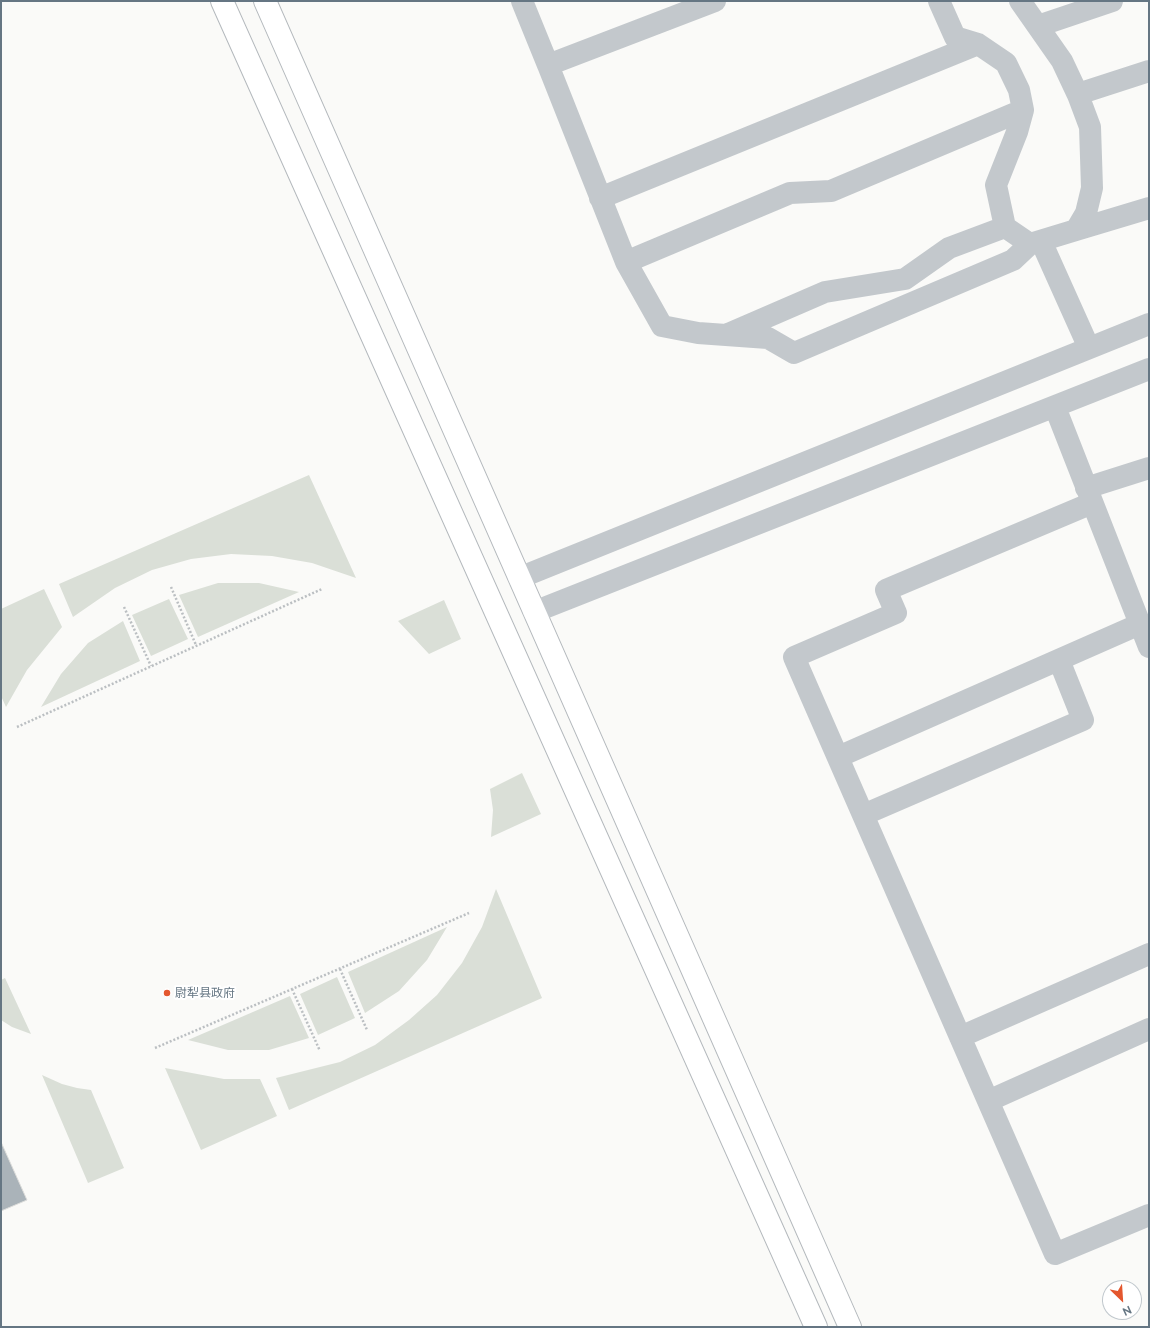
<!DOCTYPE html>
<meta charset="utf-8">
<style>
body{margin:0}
#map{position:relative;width:1150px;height:1328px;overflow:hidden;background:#fafaf8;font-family:Raleway,sans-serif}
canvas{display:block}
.frame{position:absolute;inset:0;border:2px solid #657683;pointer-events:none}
.north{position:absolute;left:1102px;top:1280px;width:40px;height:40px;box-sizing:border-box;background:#fff;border:1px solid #c1c8cd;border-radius:50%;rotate:155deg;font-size:11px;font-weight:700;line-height:16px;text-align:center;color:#657683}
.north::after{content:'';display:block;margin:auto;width:14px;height:18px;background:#e4572e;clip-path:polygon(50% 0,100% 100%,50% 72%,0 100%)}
</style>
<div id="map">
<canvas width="1150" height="1328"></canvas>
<div class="frame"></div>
<div class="north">N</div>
</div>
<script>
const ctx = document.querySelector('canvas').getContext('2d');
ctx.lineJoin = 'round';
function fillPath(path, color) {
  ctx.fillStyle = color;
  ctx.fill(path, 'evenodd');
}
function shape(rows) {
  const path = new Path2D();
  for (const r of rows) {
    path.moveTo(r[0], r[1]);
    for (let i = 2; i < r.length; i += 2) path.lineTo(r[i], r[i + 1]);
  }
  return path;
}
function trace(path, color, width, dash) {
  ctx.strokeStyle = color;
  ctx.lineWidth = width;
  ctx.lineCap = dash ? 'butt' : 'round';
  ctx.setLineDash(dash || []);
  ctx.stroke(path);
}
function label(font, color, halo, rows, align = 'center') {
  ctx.font = font + ' Raleway,"Noto Sans SC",sans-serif';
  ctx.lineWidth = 4;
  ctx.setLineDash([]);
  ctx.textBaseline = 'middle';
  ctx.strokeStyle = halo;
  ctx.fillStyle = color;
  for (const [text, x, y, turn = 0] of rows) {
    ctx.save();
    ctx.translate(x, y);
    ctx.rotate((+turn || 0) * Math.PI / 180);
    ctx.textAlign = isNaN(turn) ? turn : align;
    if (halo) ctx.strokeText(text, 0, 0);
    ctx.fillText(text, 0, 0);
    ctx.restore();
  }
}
fillPath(shape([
 [309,475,356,578,312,563,272,556,231,554,191,559,152,570,115,588,73,617,59,584],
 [218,583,259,583,299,592,198,637,179,595],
 [44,589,62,627,27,670,6,707,1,696,1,609],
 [169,599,188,639,151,656,132,615],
 [444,600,461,639,429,654,398,621],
 [123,621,140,661,41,707,61,674,88,643],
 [522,773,541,814,491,837,493,810,490,789],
 [496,889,542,998,289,1110,276,1078,340,1062,375,1045,409,1020,437,995,462,963,482,927],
 [447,927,427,960,399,991,365,1013,348,972],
 [337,977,355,1018,318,1035,300,994],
 [5,978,31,1034,12,1027,1,1020,1,980],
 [290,996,309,1038,269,1050,228,1050,188,1040],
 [165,1068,224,1079,260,1079,277,1116,201,1150],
 [42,1075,62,1084,77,1088,91,1090,124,1168,88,1183]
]), '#dadfd7');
const building = shape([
 [1,1142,27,1200,1,1211,1,1142]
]);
fillPath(building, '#aab3b9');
trace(building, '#dcdcda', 1);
const highway = shape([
 [222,1,816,1327],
 [265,1,850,1327]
]);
trace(highway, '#b4b9bd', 24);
trace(shape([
 [171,587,196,645],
 [124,607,151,666],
 [17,727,322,589],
 [340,969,367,1030],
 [292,989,320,1051],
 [155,1048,469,913]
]), '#bbbfc2', 2.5, [2, 2]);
trace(shape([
 [522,1,548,65,715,1],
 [939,1,955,37,978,44,1006,63,1019,90,1023,110,1017,132,996,185,1005,227,1030,244,1076,230,1086,213,1092,188,1090,127,1078,95,1062,61,1020,1],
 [1038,26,1112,1],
 [548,65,626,262],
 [1078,94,1149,71],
 [1023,110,831,191,790,193,626,262,662,326,698,333,768,338,794,353,1013,260,1030,244],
 [600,198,978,44],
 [1076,230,1149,208],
 [1041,241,1089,348],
 [728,334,825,292,905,279,949,248,1005,227],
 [1055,407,1149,647],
 [1086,488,1149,468],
 [1092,503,886,590,896,613,794,657,1055,1254,1149,1215],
 [519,578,1149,324],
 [534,612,1149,369],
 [838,757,1140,624],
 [863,815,1083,720,1061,665],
 [960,1037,1149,954],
 [988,1101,1149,1029]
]), '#c3c8cc', 22);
trace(highway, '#fff', 22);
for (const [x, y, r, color] of [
 [167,993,4,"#e4572e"]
]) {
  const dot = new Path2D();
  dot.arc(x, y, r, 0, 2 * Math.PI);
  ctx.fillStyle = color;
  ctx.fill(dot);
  trace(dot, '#fff', 1.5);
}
label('12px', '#657683', '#fff', [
 ["尉犁县政府",175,993]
], 'left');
</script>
